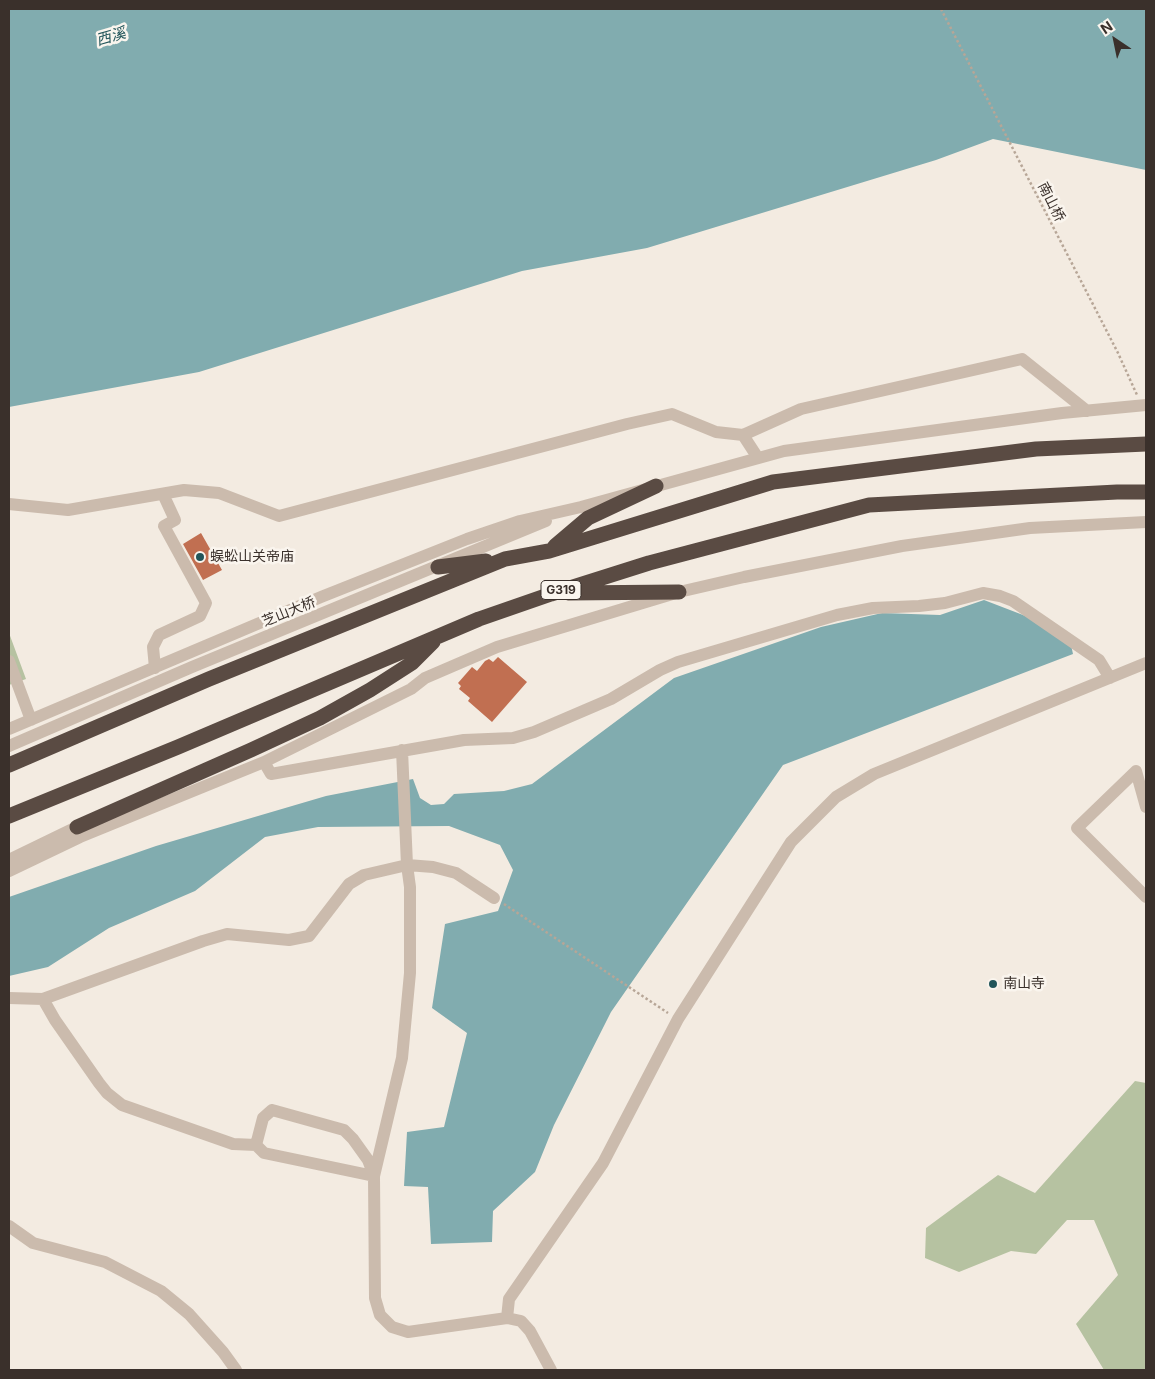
<!DOCTYPE html>
<meta charset="utf-8">
<style>
body{margin:0}
#map{position:relative;width:1155px;height:1379px;overflow:hidden;background:#f3ebe1;font-family:Inter,sans-serif}
canvas{display:block}
.frame{position:absolute;inset:0;border:10px solid #3a302b;pointer-events:none}
.north{position:absolute;left:1090px;top:15px;width:50px;height:50px;-webkit-text-stroke:4px #faf5ee;paint-order:stroke;rotate:326deg;font-size:14px;font-weight:700;line-height:20px;text-align:center;color:#3a302b}
.north::after{content:'';display:block;margin:auto;width:18px;height:22px;background:#3a302b;clip-path:polygon(50% 0,100% 100%,50% 72%,0 100%)}
</style>
<div id="map">
<canvas width="1155" height="1379"></canvas>
<div class="frame"></div>
<div class="north">N</div>
</div>
<script>
const ctx = document.querySelector('canvas').getContext('2d');
ctx.lineJoin = 'round';
function fillPath(path, color) {
  ctx.fillStyle = color;
  ctx.fill(path, 'evenodd');
}
function shape(rows) {
  const path = new Path2D();
  for (const r of rows) {
    path.moveTo(r[0], r[1]);
    for (let i = 2; i < r.length; i += 2) path.lineTo(r[i], r[i + 1]);
  }
  return path;
}
function trace(path, color, width, dash) {
  ctx.strokeStyle = color;
  ctx.lineWidth = width;
  ctx.lineCap = dash ? 'butt' : 'round';
  ctx.setLineDash(dash || []);
  ctx.stroke(path);
}
function label(font, color, halo, rows, align = 'center') {
  ctx.font = font + ' Inter,"Noto Sans SC",sans-serif';
  ctx.lineWidth = 5;
  ctx.setLineDash([]);
  ctx.textBaseline = 'middle';
  ctx.strokeStyle = halo;
  ctx.fillStyle = color;
  for (const [text, x, y, turn = 0] of rows) {
    ctx.save();
    ctx.translate(x, y);
    ctx.rotate((+turn || 0) * Math.PI / 180);
    ctx.textAlign = isNaN(turn) ? turn : align;
    if (halo) ctx.strokeText(text, 0, 0);
    ctx.fillText(text, 0, 0);
    ctx.restore();
  }
}
fillPath(shape([
 [9,633,26,679,9,685],
 [1135,1081,1146,1083,1146,1370,1104,1370,1076,1324,1118,1275,1094,1220,1067,1220,1036,1254,1011,1251,959,1272,925,1258,926,1228,998,1175,1035,1193]
]), '#b6c2a1');
fillPath(shape([
 [9,9,1146,9,1146,170,993,139,936,160,647,248,522,271,199,372,9,407],
 [984,600,1036,620,1071,645,1073,654,783,765,611,1012,554,1125,535,1172,493,1211,492,1242,431,1244,428,1187,404,1186,407,1132,444,1127,467,1033,432,1008,445,924,498,911,513,870,500,845,449,826,318,827,265,837,195,891,109,928,48,967,9,976,9,897,156,846,326,796,413,779,420,798,431,805,444,804,454,794,504,791,532,784,674,678,821,627,882,613,940,615]
]), '#81acaf');
fillPath(shape([
 [201,533,222,570,203,580,183,544],
 [498,657,527,682,492,722,468,701,470,698,459,689,461,686,458,683,472,667,477,671,485,661,489,659,493,662]
]), '#c16f51');
trace(shape([
 [941,9,1118,353,1137,395],
 [504,904,668,1013]
]), '#b7a697', 2.5, [2.5, 2.5]);
trace(shape([
 [743,435,758,458],
 [9,504,68,510,184,490,219,493,279,516,627,424,672,414,716,432,743,435,801,409,1022,359,1087,411],
 [9,661,31,720],
 [155,668,153,647,159,635,200,616,206,603,164,526,175,520,163,494],
 [9,729,321,597,467,539,520,521,581,507,784,451,1062,413,1146,405],
 [9,746,192,667,546,521],
 [402,750,407,865,410,887,410,973,402,1058,374,1176,375,1298,380,1315,392,1327,408,1332,507,1318,521,1321,530,1331,551,1370],
 [264,762,271,774,464,740,513,738,534,732,611,699,660,670,678,662,837,615,873,608,919,606,945,603,983,593,1000,596,1013,601,1099,660,1110,678],
 [1146,807,1136,771,1077,828,1146,897],
 [9,860,77,827],
 [9,871,80,837,264,762,411,689,425,678,497,647,679,592,744,577,902,546,1030,528,1146,522],
 [9,998,43,999,203,941,227,934,289,940,309,936,349,884,364,875,407,865,433,867,456,873,494,898],
 [43,999,55,1020,99,1083,107,1093,122,1105,233,1144,256,1145],
 [272,1110,344,1130,353,1139,368,1160,374,1176,264,1153,256,1145,263,1118,272,1110],
 [9,1226,33,1243,105,1262,161,1291,189,1314,223,1352,236,1370],
 [507,1318,509,1299,603,1163,678,1019,791,842,836,797,874,774,1146,663]
]), '#cbbbad', 12);
trace(shape([
 [555,546,588,518,656,486],
 [438,567,486,561],
 [568,593,679,592],
 [9,765,209,679,505,559,549,551,773,482,1036,449,1146,444],
 [9,816,178,747,479,619,551,594,649,563,869,505,1117,492,1146,492],
 [77,827,251,750,320,718,370,690,412,663,433,642]
]), '#5a4b43', 15);
for (const [x, y, r, color] of [
 [200,557,5,"#22555a"],
 [993,984,5,"#22555a"]
]) {
  const dot = new Path2D();
  dot.arc(x, y, r, 0, 2 * Math.PI);
  ctx.fillStyle = color;
  ctx.fill(dot);
  trace(dot, '#faf5ee', 2);
}
for (const [x, y, w] of [
 [561,590,40]
]) {
  const box = new Path2D();
  box.roundRect(x - w / 2, y - 9.5, w, 19, 4);
  ctx.fillStyle = '#faf5ee';
  ctx.fill(box);
  trace(box, '#3a302b', 1);
}
label('bold 12px', '#3a302b', null, [
 ["G319",561,590]
]);
label('14px', '#3a302b', '#faf5ee', [
 ["南山桥",1051,202,63],
 ["芝山大桥",289,612,-22]
]);
label('14px', '#3a302b', '#faf5ee', [
 ["蜈蚣山关帝庙",210,557],
 ["南山寺",1003,984]
], 'left');
label('italic 15px', '#22555a', '#faf5ee', [
 ["西溪",111,37,-16]
]);
</script>
